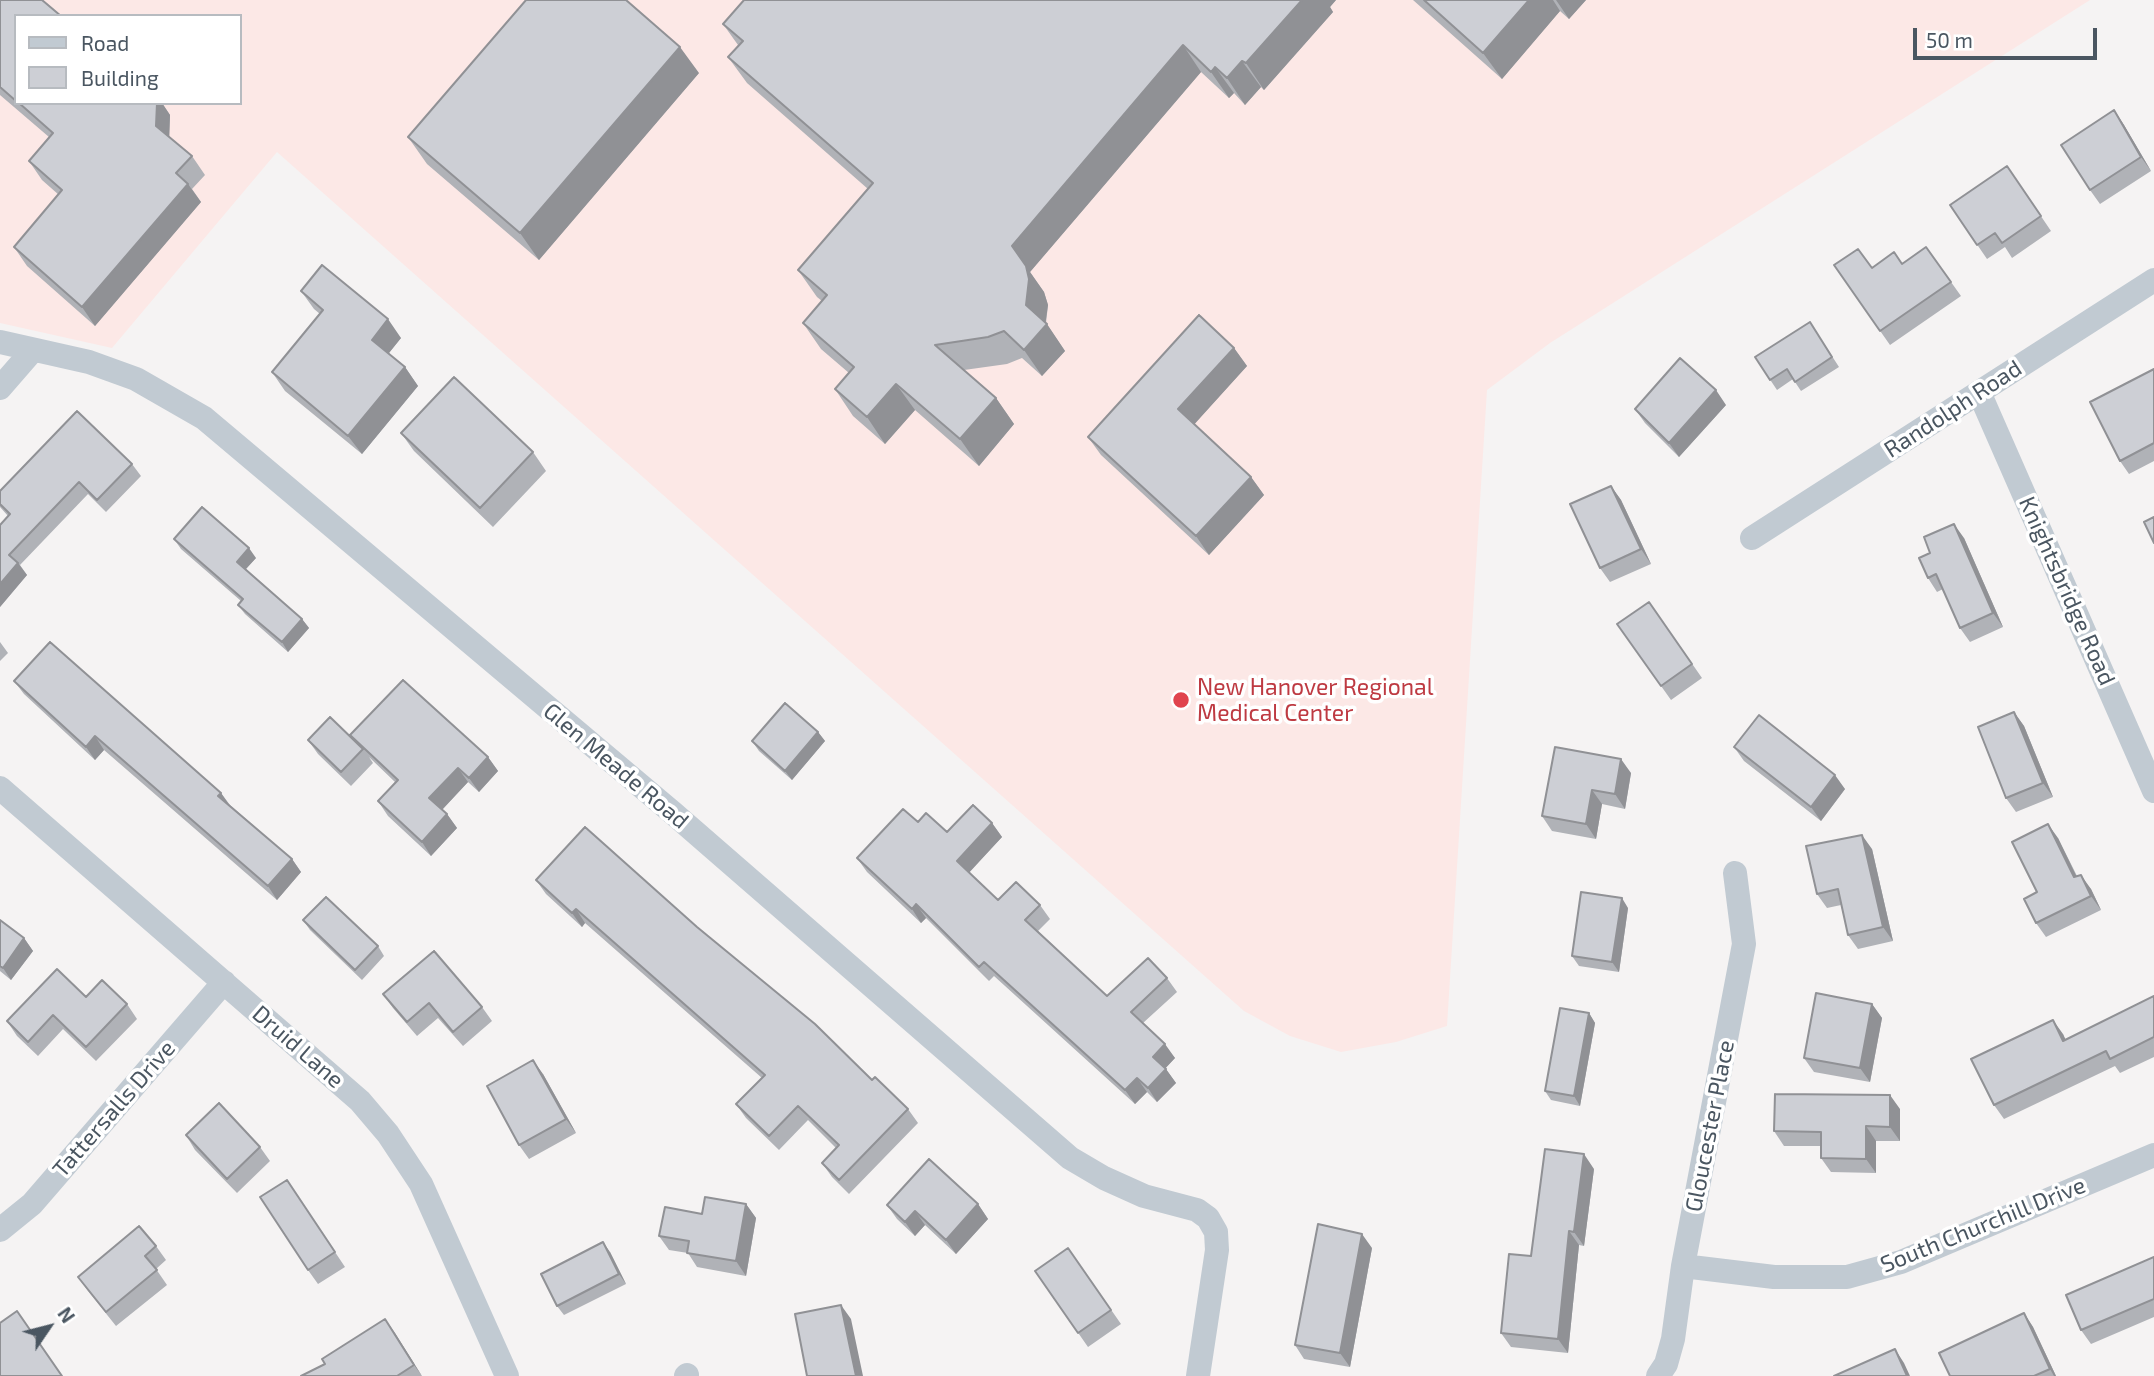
<!DOCTYPE html>
<style>
body{margin:0}
#map{position:relative;width:2154px;height:1376px;overflow:hidden;background:#f5f3f3;font-family:"Exo 2",sans-serif}
canvas{display:block}
.legend{position:absolute;left:14px;top:14px;width:228px;height:91px;box-sizing:border-box;background:#fff;border:2px solid #b7bbc0;margin:0;padding:9px 12px;list-style:none;font-size:21px;color:#4a5661}
.legend li{display:flex;align-items:center;gap:14px;height:35px}
.legend b{width:35px;border:2px solid #b7bbc0}
.north{position:absolute;left:14px;top:1292px;width:70px;height:70px;-webkit-text-stroke:5px #fff;paint-order:stroke;rotate:55deg;font-size:19px;font-weight:700;line-height:28px;text-align:center;color:#4a5661}
.north::after{content:'';display:block;margin:auto;width:24px;height:32px;background:#4a5661;clip-path:polygon(50% 0,100% 100%,50% 72%,0 100%)}
.scale{position:absolute;left:1913px;top:28px;width:184px;height:32px;box-sizing:border-box;border:4px solid #4a5661;border-top:0;padding-left:9px;font-size:21px;line-height:24px;white-space:nowrap;color:#4a5661;-webkit-text-stroke:5px #fff;paint-order:stroke}
</style>
<div id="map">
<canvas width="2154" height="1376"></canvas>
<ul class="legend">
<li><b style="height:9px;background:#c1cad2"></b>Road</li>
<li><b style="height:19px;background:#cdcfd5"></b>Building</li>
</ul>
<div class="north">N</div>
<div class="scale">50 m</div>
</div>
<script>
const ctx = document.querySelector('canvas').getContext('2d');
ctx.lineJoin = 'round';
function fillPath(path, color) {
  ctx.fillStyle = color;
  ctx.fill(path, 'evenodd');
}
function shape(rows) {
  const path = new Path2D();
  for (const r of rows) {
    path.moveTo(r[0], r[1]);
    for (let i = 2; i < r.length; i += 2) path.lineTo(r[i], r[i + 1]);
  }
  return path;
}
function trace(path, color, width, dash) {
  ctx.strokeStyle = color;
  ctx.lineWidth = width;
  ctx.lineCap = dash ? 'butt' : 'round';
  ctx.setLineDash(dash || []);
  ctx.stroke(path);
}
function label(font, color, halo, rows, align = 'center') {
  ctx.font = font + ' "Exo 2",sans-serif';
  ctx.lineWidth = 7;
  ctx.setLineDash([]);
  ctx.textBaseline = 'middle';
  ctx.strokeStyle = halo;
  ctx.fillStyle = color;
  for (const [text, x, y, turn = 0] of rows) {
    ctx.save();
    ctx.translate(x, y);
    ctx.rotate((+turn || 0) * Math.PI / 180);
    ctx.textAlign = isNaN(turn) ? turn : align;
    if (halo) ctx.strokeText(text, 0, 0);
    ctx.fillText(text, 0, 0);
    ctx.restore();
  }
}
fillPath(shape([
 [0,0,2090,0,1550,343,1487,390,1447,1026,1396,1042,1341,1052,1290,1036,1244,1011,277,152,112,348,0,323],
 [16,16,240,16,240,103,16,103]
]), '#fce8e6');
trace(shape([
 [0,342,89,362,136,379,204,418,673,813,1070,1158,1104,1178,1144,1196,1197,1210,1208,1218,1216,1232,1217,1250,1198,1376],
 [0,388,33,350],
 [1979,392,2154,791],
 [1752,538,2154,280],
 [0,788,360,1101,388,1134,421,1184,507,1376],
 [0,1230,32,1204,224,982],
 [1683,1266,1774,1277,1847,1277,1901,1262,2154,1155],
 [686,1376,687,1375],
 [1658,1376,1666,1364,1673,1339,1683,1266,1744,944,1735,873]
]), '#c1cad2', 24);
fillPath(shape([
 [0,0,16,16,16,103,162,103,170,115,169,137,192,156,205,175,192,189,201,202,95,326,27,266,14,247,59,195,42,180,29,161,49,137,0,95],
 [744,0,1336,0,1330,7,1333,12,1264,90,1261,87,1245,105,1234,93,1229,98,1201,72,1030,272,1044,292,1048,305,1046,323,1065,351,1042,376,1022,358,1007,364,964,370,996,398,1014,424,979,466,915,410,885,444,853,416,835,389,849,373,821,349,803,323,822,301,817,297,798,270,868,189,747,83,728,57,738,45,723,24],
 [1413,0,1586,0,1569,19,1560,11,1502,79],
 [699,73,539,260,427,164,408,137],
 [2114,110,2124,125,2151,171,2100,204,2090,190],
 [2007,166,2051,231,2012,258,2005,247,1987,259,1950,205],
 [1926,247,1961,296,1890,345,1834,265,1872,268,1902,264],
 [301,291,401,338,388,354,405,367,418,386,362,454,285,391,272,372,320,314,314,309],
 [1810,322,1839,367,1801,391,1793,379,1777,390,1755,357],
 [1234,348,1247,366,1194,424,1251,477,1264,495,1209,555,1101,455,1088,437],
 [2154,369,2154,461,2129,474,2120,461],
 [1726,405,1679,457,1645,423,1635,409],
 [401,433,533,452,546,471,493,527,414,451],
 [132,464,141,476,106,512,88,494,20,565,27,575,0,607,8,516,0,507,0,491],
 [1611,486,1621,500,1651,564,1610,582,1600,568],
 [1964,538,2003,627,1970,642,1960,628,1943,589,1937,592,1928,578],
 [174,539,256,558,246,569,302,619,309,628,288,652,245,614,238,605,241,601,181,549],
 [1649,602,1702,678,1671,700,1617,624],
 [0,642,8,653,0,661],
 [14,681,221,793,230,805,292,859,301,872,277,900,104,750,95,760,24,694],
 [2014,712,2024,726,2053,797,2016,812,2006,798],
 [818,732,825,741,792,780,759,751,752,741],
 [350,735,488,757,498,771,479,792,468,782,442,810,447,814,457,828,431,856,388,816,378,801,395,782,369,757,373,763,351,786,318,754,308,740,354,740],
 [1555,747,1631,773,1625,809,1602,804,1596,839,1552,831,1542,816],
 [1734,747,1845,789,1821,821,1744,761],
 [918,822,947,832,992,823,1002,837,969,872,998,900,1040,905,1050,919,1038,931,1107,996,1167,978,1177,992,1143,1023,1175,1058,1165,1068,1176,1083,1157,1102,1147,1092,1135,1104,994,976,989,981,926,918,921,923,867,872,857,858],
 [2058,838,2077,876,2091,889,2101,910,2046,937,2036,923,2037,892],
 [1872,849,1893,941,1858,949,1848,935,1841,905,1827,908,1817,894],
 [536,880,697,927,872,1080,908,1109,918,1123,849,1194,832,1177,822,1163,836,1148,808,1120,779,1150,746,1118,736,1104,762,1078,585,923,582,927,546,894],
 [1628,908,1619,972,1579,966,1572,956],
 [0,920,24,938,33,951,11,980,0,971],
 [303,920,378,946,384,956,362,980,310,930],
 [383,994,482,1007,492,1021,463,1046,438,1018,417,1036,393,1008],
 [2154,996,2154,1057,2120,1073,2115,1066,2004,1119,1994,1105,2063,1034,2065,1040],
 [127,1004,137,1019,96,1061,63,1029,38,1056,17,1036,7,1021],
 [1872,1004,1882,1018,1870,1082,1814,1072,1804,1058],
 [1589,1013,1595,1023,1580,1106,1551,1100,1545,1091],
 [543,1074,576,1133,529,1159,519,1145],
 [1900,1109,1900,1141,1876,1141,1876,1173,1831,1172,1821,1158,1821,1146,1784,1146,1774,1131],
 [186,1135,260,1147,270,1161,237,1193,195,1150],
 [1594,1169,1584,1246,1579,1245,1568,1353,1511,1347,1501,1333,1531,1256],
 [287,1180,345,1267,318,1284,308,1270],
 [746,1204,756,1218,746,1276,697,1267,688,1253,669,1250,659,1236,702,1214],
 [978,1204,988,1219,956,1254,925,1225,915,1236,897,1219,887,1205],
 [156,1246,166,1260,156,1269,167,1285,116,1326,88,1291,78,1277],
 [1068,1248,1121,1324,1088,1347,1035,1271],
 [1372,1248,1350,1367,1304,1359,1295,1345],
 [610,1252,626,1284,564,1315,557,1306],
 [2154,1257,2154,1317,2091,1344,2081,1330],
 [2024,1313,2033,1327,2056,1376,1950,1376],
 [385,1319,422,1376,301,1376,325,1364]
]), '#b0b2b7');
fillPath(shape([
 [1302,0,1336,0,1330,7,1333,12,1264,90,1246,63],
 [1529,0,1553,0,1560,11,1502,79,1483,53],
 [1556,0,1586,0,1569,19],
 [1183,45,1201,72,1030,272,1044,292,1048,305,1045,326,1047,324,1065,351,1042,376,1024,350,1026,305,1012,246],
 [680,47,699,73,539,260,520,233],
 [1242,61,1261,87,1245,105,1227,78],
 [1215,67,1234,93,1229,98,1211,72],
 [157,103,162,103,170,115,169,145,156,126],
 [2114,110,2124,125,2151,171,2141,157],
 [188,184,201,202,95,326,82,307],
 [388,319,401,338,385,358,372,340],
 [1234,348,1247,366,1191,428,1178,409],
 [405,367,418,386,362,454,348,436],
 [896,384,915,410,885,444,867,417],
 [1716,390,1726,405,1679,457,1669,443],
 [996,398,1014,424,979,466,960,439],
 [1251,477,1264,495,1209,555,1196,536],
 [1611,486,1621,500,1651,564,1641,549],
 [1954,524,1964,538,2003,627,1993,613],
 [249,548,256,558,244,571,237,562],
 [18,563,27,575,0,607,0,584],
 [302,619,309,628,288,652,282,642],
 [2014,712,2024,726,2053,797,2043,783],
 [818,732,825,741,792,780,785,771],
 [95,736,104,750,95,760,86,747],
 [488,757,498,771,479,792,469,778],
 [1621,759,1631,773,1625,809,1615,794],
 [458,768,468,782,439,813,429,798],
 [1835,775,1845,789,1821,821,1811,807],
 [1592,790,1602,804,1596,839,1586,824],
 [221,793,230,806,218,796],
 [447,814,457,828,431,856,422,842],
 [992,823,1002,837,967,875,957,861],
 [2048,824,2058,838,2084,892,2074,877],
 [1862,835,1872,849,1893,941,1883,927],
 [292,859,301,872,277,900,268,886],
 [2081,875,2091,889,2101,910,2091,896],
 [1622,898,1628,908,1619,972,1612,962],
 [916,904,926,918,921,923,912,909],
 [576,909,585,923,582,927,572,913],
 [24,938,33,951,11,980,3,968],
 [1872,1004,1882,1018,1870,1082,1860,1068],
 [1589,1013,1595,1023,1580,1106,1574,1096],
 [2053,1020,2063,1034,2073,1055,2063,1041],
 [1165,1044,1175,1058,1163,1071,1153,1057],
 [533,1060,543,1074,576,1133,566,1119],
 [1166,1069,1176,1083,1157,1102,1148,1088],
 [1137,1078,1147,1092,1135,1104,1125,1090],
 [1890,1095,1900,1109,1900,1141,1890,1127],
 [1866,1126,1876,1141,1876,1173,1866,1159],
 [1584,1154,1594,1169,1584,1246,1574,1232],
 [746,1204,756,1218,746,1276,736,1261],
 [978,1204,988,1219,956,1254,946,1240],
 [915,1211,925,1225,915,1236,905,1222],
 [1569,1231,1579,1245,1568,1353,1558,1339],
 [1362,1234,1372,1248,1350,1367,1340,1353],
 [603,1242,610,1252,626,1284,619,1274],
 [841,1305,851,1319,863,1376,856,1376],
 [2024,1313,2033,1327,2056,1376,2054,1376,2050,1369],
 [385,1319,395,1333,422,1376,414,1365],
 [1895,1349,1904,1363,1910,1376,1907,1376]
]), '#909195');
const building = shape([
 [0,0,42,0,61,16,16,16,16,101,0,87,0,0],
 [526,0,626,0,680,47,520,233,408,137,526,0],
 [744,0,1302,0,1246,63,1242,61,1227,78,1215,67,1211,72,1183,45,1012,246,1026,266,1029,279,1026,305,1047,324,1024,350,1004,331,988,337,935,345,996,398,960,439,896,384,867,417,835,389,854,367,803,323,827,295,798,270,873,183,728,57,743,41,723,24,744,0],
 [1424,0,1529,0,1483,53,1424,0],
 [19,103,157,103,156,126,192,156,176,173,188,184,82,307,14,247,62,190,29,161,53,133,19,103],
 [2114,110,2141,157,2090,190,2061,145,2114,110],
 [2007,166,2041,216,2002,243,1995,233,1977,245,1950,205,2007,166],
 [1926,247,1951,282,1880,331,1834,265,1858,249,1872,268,1894,252,1902,264,1926,247],
 [322,265,388,319,372,340,405,367,348,436,272,372,323,310,301,291,322,265],
 [1199,315,1234,348,1178,409,1251,477,1196,536,1088,437,1199,315],
 [1810,322,1832,357,1795,382,1787,369,1770,380,1755,357,1810,322],
 [1680,358,1716,390,1669,443,1635,409,1680,358],
 [2154,369,2154,443,2120,461,2090,402,2154,369],
 [454,377,533,452,480,508,401,433,454,377],
 [77,411,132,464,97,500,79,482,9,555,18,563,0,584,0,525,10,514,0,504,0,491,77,411],
 [1611,486,1641,549,1600,568,1570,504,1611,486],
 [202,507,249,548,237,562,302,619,282,642,238,605,243,599,174,539,202,507],
 [2154,517,2154,543,2144,522,2154,517],
 [1954,524,1993,613,1960,628,1936,574,1928,578,1919,558,1930,553,1924,537,1954,524],
 [1649,602,1692,664,1661,686,1617,624,1649,602],
 [50,642,221,793,218,796,292,859,268,886,95,736,86,747,14,681,50,642],
 [403,680,488,757,469,778,458,768,429,798,447,814,422,842,378,801,398,780,350,735,403,680],
 [785,703,818,732,785,771,752,741,785,703],
 [2014,712,2043,783,2006,798,1978,727,2014,712],
 [1759,715,1835,775,1811,807,1734,747,1759,715],
 [330,717,363,749,341,772,308,740,330,717],
 [1555,747,1621,759,1615,794,1592,790,1586,824,1542,816,1555,747],
 [973,805,992,823,957,861,998,900,1016,882,1040,905,1025,920,1107,996,1148,958,1167,978,1131,1012,1165,1044,1153,1057,1166,1069,1148,1088,1137,1078,1125,1090,984,962,979,967,916,904,912,909,857,858,903,809,918,822,926,813,947,832,973,805],
 [2048,824,2074,877,2081,875,2091,896,2036,923,2024,899,2037,892,2012,842,2048,824],
 [585,827,697,927,815,1024,872,1080,875,1077,908,1109,839,1180,822,1163,839,1145,798,1106,769,1136,736,1104,765,1075,576,909,572,913,536,880,585,827],
 [1862,835,1883,927,1848,935,1838,889,1817,894,1806,846,1862,835],
 [1581,892,1622,898,1612,962,1572,956,1581,892],
 [326,897,378,946,355,970,303,920,326,897],
 [0,920,24,938,3,968,0,966,0,920],
 [434,951,482,1007,453,1032,429,1003,407,1022,383,994,434,951],
 [57,969,86,997,102,980,127,1004,86,1047,53,1015,28,1042,7,1021,57,969],
 [1816,993,1872,1004,1860,1068,1804,1058,1816,993],
 [2154,996,2154,1037,2110,1059,2106,1051,1994,1105,1971,1059,2053,1020,2063,1041,2154,996],
 [1560,1008,1589,1013,1574,1096,1545,1091,1560,1008],
 [533,1060,566,1119,519,1145,487,1086,533,1060],
 [1775,1094,1890,1095,1890,1127,1866,1126,1866,1159,1821,1158,1821,1132,1774,1131,1775,1094],
 [219,1103,260,1147,227,1179,186,1135,219,1103],
 [1545,1149,1584,1154,1574,1232,1569,1231,1558,1339,1501,1333,1509,1254,1531,1256,1545,1149],
 [929,1159,978,1204,946,1240,915,1211,905,1222,887,1205,929,1159],
 [287,1180,335,1252,308,1270,260,1197,287,1180],
 [705,1197,746,1204,736,1261,687,1253,689,1241,659,1236,665,1207,702,1214,705,1197],
 [1318,1224,1362,1234,1340,1353,1295,1345,1318,1224],
 [139,1226,156,1246,145,1256,157,1270,106,1312,78,1277,139,1226],
 [603,1242,619,1274,557,1306,541,1274,603,1242],
 [1068,1248,1111,1310,1078,1333,1035,1271,1068,1248],
 [2154,1257,2154,1299,2081,1330,2066,1295,2154,1257],
 [841,1305,856,1376,807,1376,795,1314,841,1305],
 [17,1311,62,1376,0,1376,0,1323,17,1311],
 [2024,1313,2050,1369,2034,1376,1950,1376,1939,1353,2024,1313],
 [385,1319,414,1365,397,1376,301,1376,325,1364,322,1359,385,1319],
 [1895,1349,1907,1376,1834,1376,1895,1349]
]);
fillPath(building, '#cdcfd5');
trace(building, '#909195', 2);
for (const [x, y, r, color] of [
 [1181,700,9,"#e0444e"]
]) {
  const dot = new Path2D();
  dot.arc(x, y, r, 0, 2 * Math.PI);
  ctx.fillStyle = color;
  ctx.fill(dot);
  trace(dot, '#fff', 2.5);
}
label('23px', '#4a5661', '#fff', [
 ["Randolph Road",1953,409,-33],
 ["Knightsbridge Road",2067,591,66],
 ["Glen Meade Road",616,766,40],
 ["Druid Lane",298,1047,41],
 ["Tattersalls Drive",114,1109,-49],
 ["Gloucester Place",1710,1126,-79],
 ["South Churchill Drive",1983,1225,-22]
]);
label('23px', '#be3a42', '#fff', [
 ["New Hanover Regional",1197,687],
 ["Medical Center",1197,713]
], 'left');
</script>
